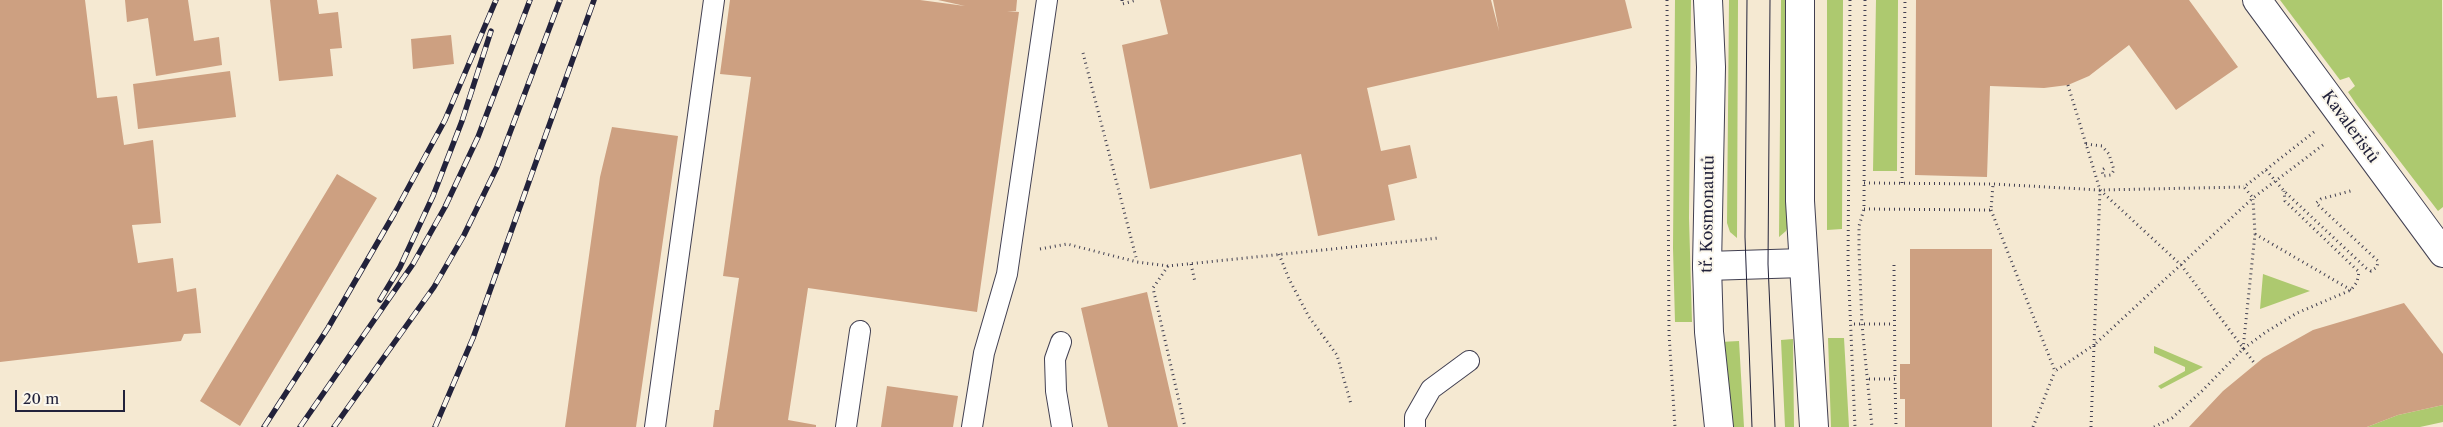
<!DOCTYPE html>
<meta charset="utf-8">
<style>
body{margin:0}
#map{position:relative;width:2443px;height:427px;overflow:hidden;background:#f5e9d2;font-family:"Libre Caslon Text",serif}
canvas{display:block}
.scale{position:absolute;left:15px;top:390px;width:110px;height:22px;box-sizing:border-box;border:2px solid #22223b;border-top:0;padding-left:6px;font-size:15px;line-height:18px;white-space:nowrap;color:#22223b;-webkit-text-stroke:4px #fbf7ec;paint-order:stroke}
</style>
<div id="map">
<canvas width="2443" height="427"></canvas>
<div class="scale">20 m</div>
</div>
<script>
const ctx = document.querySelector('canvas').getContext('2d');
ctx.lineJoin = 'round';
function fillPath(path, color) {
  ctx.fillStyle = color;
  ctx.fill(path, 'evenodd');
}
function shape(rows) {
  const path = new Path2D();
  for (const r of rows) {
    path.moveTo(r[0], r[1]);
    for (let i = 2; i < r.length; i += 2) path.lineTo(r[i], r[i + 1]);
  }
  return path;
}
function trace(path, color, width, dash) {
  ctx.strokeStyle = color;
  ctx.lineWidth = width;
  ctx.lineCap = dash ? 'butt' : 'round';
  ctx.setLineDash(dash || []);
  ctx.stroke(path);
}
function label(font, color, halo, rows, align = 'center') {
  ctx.font = font + ' "Libre Caslon Text",serif';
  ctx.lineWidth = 4;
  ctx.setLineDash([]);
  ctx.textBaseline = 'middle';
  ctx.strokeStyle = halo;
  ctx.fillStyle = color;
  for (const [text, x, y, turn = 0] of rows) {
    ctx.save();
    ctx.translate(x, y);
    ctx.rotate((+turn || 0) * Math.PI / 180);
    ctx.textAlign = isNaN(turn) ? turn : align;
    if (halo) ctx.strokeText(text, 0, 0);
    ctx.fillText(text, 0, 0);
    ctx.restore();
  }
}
fillPath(shape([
 [1675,0,1691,0,1689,218,1692,322,1675,322,1673,248],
 [1729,0,1738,0,1737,238,1730,232,1727,223],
 [1781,0,1790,0,1788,226,1786,231,1779,237],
 [1827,0,1843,0,1842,229,1827,230],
 [1876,0,1898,0,1897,171,1873,171],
 [2280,0,2442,0,2443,207,2438,211,2356,104,2348,92,2355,86,2349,77,2340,80],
 [2263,274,2310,291,2260,309],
 [1828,338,1844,338,1849,427,1831,427],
 [1793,339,1794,427,1785,427,1781,340],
 [1739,341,1744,427,1732,427,1720,342],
 [2154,346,2203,367,2161,389,2158,386,2185,371,2185,367,2154,353],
 [2443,405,2443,422,2420,427,2367,427,2398,415]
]), '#adc96f');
fillPath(shape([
 [0,0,85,0,97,98,117,96,124,145,153,140,161,223,132,225,138,263,173,258,177,292,196,288,201,333,184,334,181,341,0,362],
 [125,0,188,0,194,41,219,37,222,65,156,76,148,18,127,22],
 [270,0,317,0,319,14,338,12,342,48,330,49,333,76,279,81],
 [730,0,920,0,965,6,938,0,1017,0,1016,11,1007,11,1019,12,977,312,808,288,788,420,816,425,816,427,713,427,715,410,719,410,739,278,723,276,751,77,720,74],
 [1160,0,1491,0,1499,31,1493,0,1625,0,1632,28,1367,88,1381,151,1410,145,1417,178,1388,185,1395,220,1318,236,1301,154,1150,189,1122,45,1168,34],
 [1916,0,2189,0,2238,67,2176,110,2129,45,2089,76,2068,85,2044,88,1990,86,1987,177,1915,175],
 [451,35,454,64,413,69,411,39],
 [230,71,236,117,138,129,133,84],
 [612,127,678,136,636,427,565,427,600,177],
 [337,174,377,198,240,426,200,401],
 [1910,249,1992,249,1992,427,1905,427,1905,399,1900,399,1900,364,1910,364],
 [1147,292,1178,427,1108,427,1081,308],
 [2404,303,2443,354,2443,405,2398,415,2367,427,2189,427,2223,391,2263,358,2313,330],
 [887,386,958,396,953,427,881,427]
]), '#cda081');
const service = shape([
 [1061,342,1055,359,1056,391,1062,427],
 [655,427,714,0],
 [846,427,860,331],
 [972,427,984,353,1007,274,1047,0],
 [1415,427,1415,417,1431,389,1469,361]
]);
const minor = shape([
 [2257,0,2443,253],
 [1707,266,1803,263]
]);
const tertiary = shape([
 [1708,0,1711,67,1707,266,1709,332,1719,427],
 [1800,0,1800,201,1814,427]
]);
trace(service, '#424052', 22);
trace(minor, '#424052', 30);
trace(tertiary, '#424052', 30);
trace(shape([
 [1122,0,1122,4,1137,0],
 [1667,0,1669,334,1675,427],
 [1850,0,1848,264,1855,427],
 [1865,0,1864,209,1859,226,1859,249,1862,325,1872,427],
 [1083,53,1137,261],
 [2068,85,2100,190,2181,265,2255,364],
 [2314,132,2244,187,2253,198,2323,145],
 [2086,144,2102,146,2109,154,2114,170,2111,175,2103,176,2102,170,2105,168],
 [2266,170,2284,191,2366,268,2371,271,2377,267,2378,261,2316,203,2321,199,2354,190],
 [1864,183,1993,184,2100,190,2244,187],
 [1902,183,1905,0],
 [1864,209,1991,210,1993,184],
 [1991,210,2055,371,2094,345,2100,190],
 [2255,234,2351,290],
 [1040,249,1067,244,1137,262,1168,266,1439,238],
 [1279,254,1289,279,1309,317,1337,355,1351,404],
 [1191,264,1195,282],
 [1894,265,1895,379],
 [1168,266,1153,288,1185,427],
 [1854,324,1894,324],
 [2243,349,2255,234,2253,199],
 [1869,379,1895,379,1896,427],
 [2033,427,2055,371],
 [2091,427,2094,345,2253,198],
 [2154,427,2172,418,2201,392,2243,349,2266,332,2297,313,2351,290,2357,282,2359,272,2285,201,2284,191]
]), '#424052', 3, [1, 4]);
trace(service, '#fff', 20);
trace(minor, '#fff', 28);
trace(tertiary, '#fff', 28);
trace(shape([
 [1747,0,1745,237,1752,427],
 [1770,0,1768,264,1775,427]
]), '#22223b', 1);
const rail = shape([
 [380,300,400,267,433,196,462,121,491,31],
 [264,427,328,328,394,214,445,120,496,0],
 [300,427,413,264,445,207,478,137,530,0],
 [334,427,434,287,464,235,497,167,560,0],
 [435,427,473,338,594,0]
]);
trace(rail, '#22223b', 5.5);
trace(rail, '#fbf7ec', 4, [11]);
label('16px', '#22223b', '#fbf7ec', [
 ["Kavaleristů",2350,127,54],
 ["tř. Kosmonautů",1708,214,-89]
]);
</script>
